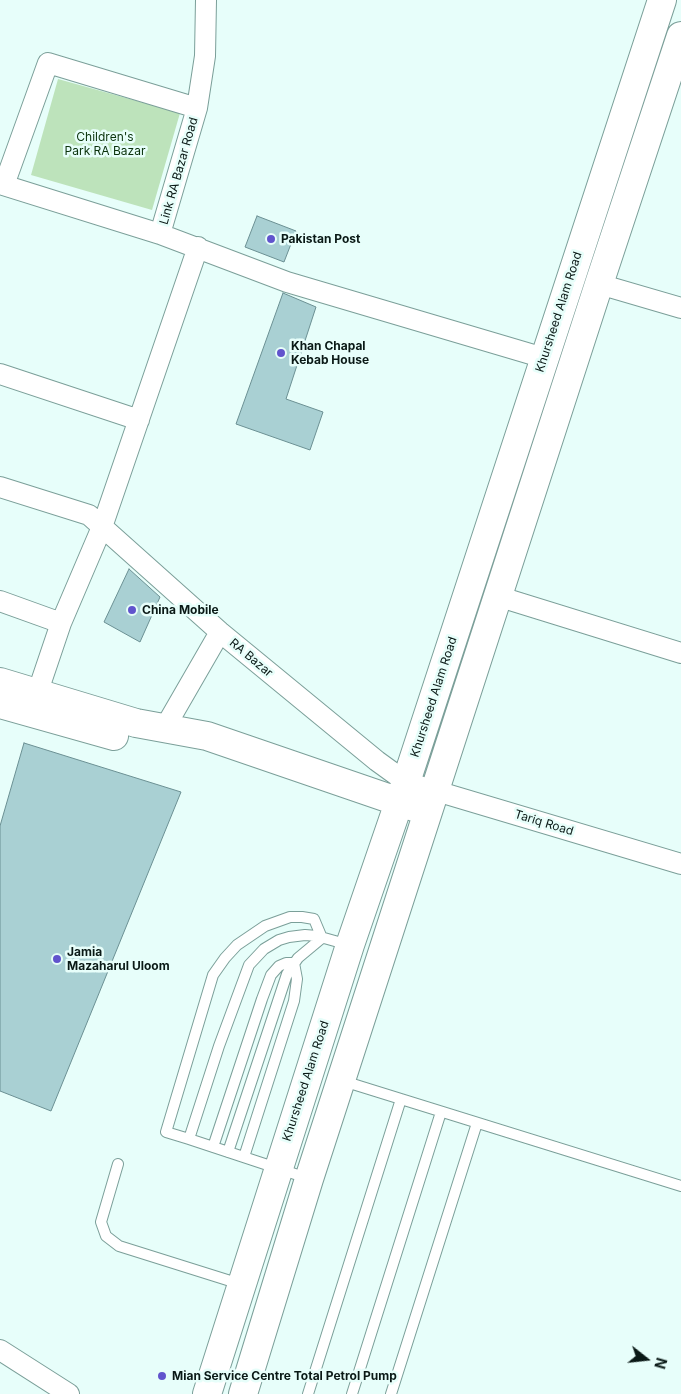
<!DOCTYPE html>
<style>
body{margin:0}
#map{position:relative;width:681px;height:1394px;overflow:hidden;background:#e7fefa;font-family:Inter,sans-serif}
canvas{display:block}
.north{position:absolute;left:621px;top:1334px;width:50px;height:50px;-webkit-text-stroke:4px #e7fefa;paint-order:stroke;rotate:106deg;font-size:14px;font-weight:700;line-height:20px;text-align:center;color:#0a1916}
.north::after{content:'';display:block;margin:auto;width:18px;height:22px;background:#0a1916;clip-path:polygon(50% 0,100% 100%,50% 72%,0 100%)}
</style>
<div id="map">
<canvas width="681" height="1394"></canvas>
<div class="north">N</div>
</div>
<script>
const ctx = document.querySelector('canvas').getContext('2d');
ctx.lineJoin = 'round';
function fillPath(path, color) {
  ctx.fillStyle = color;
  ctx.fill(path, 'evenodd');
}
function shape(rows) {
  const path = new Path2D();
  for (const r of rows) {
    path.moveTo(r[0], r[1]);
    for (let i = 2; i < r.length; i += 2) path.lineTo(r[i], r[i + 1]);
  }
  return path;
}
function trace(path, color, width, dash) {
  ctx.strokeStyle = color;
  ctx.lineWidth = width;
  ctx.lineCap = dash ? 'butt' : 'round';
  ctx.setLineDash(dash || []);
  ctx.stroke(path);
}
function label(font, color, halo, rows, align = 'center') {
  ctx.font = font + ' Inter,sans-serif';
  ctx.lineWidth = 5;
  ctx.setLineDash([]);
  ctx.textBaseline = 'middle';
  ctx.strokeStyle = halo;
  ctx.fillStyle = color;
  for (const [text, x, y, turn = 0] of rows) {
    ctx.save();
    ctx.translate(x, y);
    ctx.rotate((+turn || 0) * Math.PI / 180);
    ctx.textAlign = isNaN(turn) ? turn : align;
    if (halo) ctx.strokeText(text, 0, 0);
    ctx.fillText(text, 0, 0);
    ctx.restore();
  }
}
fillPath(shape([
 [58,79,180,113,152,210,31,175]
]), '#bde3bb');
const building = shape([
 [257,216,296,231,284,262,245,247,257,216],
 [283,293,316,307,286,399,323,412,310,450,236,424,283,293],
 [129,569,160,597,140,642,104,622,129,569],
 [24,743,181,792,51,1111,0,1091,0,826,24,743]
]);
fillPath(building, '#a9d0d3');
trace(building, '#6b9093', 1);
const lane = shape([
 [343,1081,681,1186],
 [189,1139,166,1132,213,975,225,958,237,945,265,926,290,917,302,917,314,919,322,938,298,958,287,974,228,1152],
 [213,1147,262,999,271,975,279,966,286,963,294,963],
 [244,1157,294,1001,297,979,294,963],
 [118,1164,101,1222,106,1236,119,1246,240,1284],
 [307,1178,189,1139,219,1046,249,965,264,949,279,940,289,937,305,935,317,936,349,945],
 [308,1394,401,1099],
 [352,1394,441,1112],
 [391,1394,477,1123]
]);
const street = shape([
 [0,184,160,234,197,108,205,56,206,0],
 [4,185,48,63,197,108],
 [160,234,287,282,544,358],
 [599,284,681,308],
 [0,374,139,420],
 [0,487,89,515,220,632,377,761,406,782,681,864],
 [497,596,681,653],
 [0,601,61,623],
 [37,694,61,623,102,527,198,247],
 [164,729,220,632],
 [0,1350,69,1394]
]);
const secondary = shape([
 [0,682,136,723,207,736,417,808],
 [0,704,114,736],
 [207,1394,350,945,406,782,662,0],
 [243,1394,309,1179,599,284,681,36]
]);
trace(lane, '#7b9f99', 12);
trace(street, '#7b9f99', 22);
trace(secondary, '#7b9f99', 30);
trace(lane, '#fff', 10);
trace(street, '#fff', 20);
trace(secondary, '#fff', 28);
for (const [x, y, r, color] of [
 [271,239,5,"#6154cd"],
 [281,353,5,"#6154cd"],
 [132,610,5,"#6154cd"],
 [57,959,5,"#6154cd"],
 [162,1376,5,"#6154cd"]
]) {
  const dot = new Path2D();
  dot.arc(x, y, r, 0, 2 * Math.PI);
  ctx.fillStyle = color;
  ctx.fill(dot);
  trace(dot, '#e7fefa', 2);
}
label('12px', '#0b330c', '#e7fefa', [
 ["Children's",105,137],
 ["Park RA Bazar",105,151]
]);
label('12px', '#0a1916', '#e7fefa', [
 ["Link RA Bazar Road",179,171,-74],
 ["Khursheed Alam Road",559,312,-72],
 ["RA Bazar",251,658,40],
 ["Khursheed Alam Road",434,697,-72],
 ["Tariq Road",544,823,17],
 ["Khursheed Alam Road",306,1081,-72]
]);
label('bold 12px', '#0a1916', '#e7fefa', [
 ["Pakistan Post",281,239],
 ["Khan Chapal",291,346],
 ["Kebab House",291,360],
 ["China Mobile",142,610],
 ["Jamia",67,952],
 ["Mazaharul Uloom",67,966],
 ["Mian Service Centre Total Petrol Pump",172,1376]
], 'left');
</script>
